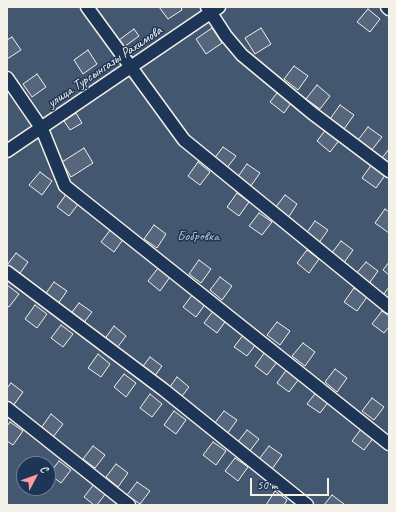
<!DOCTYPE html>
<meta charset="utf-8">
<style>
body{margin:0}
#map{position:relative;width:396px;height:512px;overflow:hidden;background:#2a4060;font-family:Caveat,sans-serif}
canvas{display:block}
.frame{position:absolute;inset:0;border:8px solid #f4f1e8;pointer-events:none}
.north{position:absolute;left:16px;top:456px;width:40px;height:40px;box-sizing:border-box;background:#1d3557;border:1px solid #738091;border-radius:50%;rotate:49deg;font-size:11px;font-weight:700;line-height:16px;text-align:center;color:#f4f1e8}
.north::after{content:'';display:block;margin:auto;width:14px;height:18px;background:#ff9aa2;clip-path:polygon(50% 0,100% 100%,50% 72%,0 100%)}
.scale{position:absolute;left:250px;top:478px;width:79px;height:18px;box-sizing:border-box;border:2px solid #f4f1e8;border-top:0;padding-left:5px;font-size:12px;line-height:14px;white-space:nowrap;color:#f4f1e8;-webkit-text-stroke:3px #1d3557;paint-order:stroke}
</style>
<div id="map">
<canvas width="396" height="512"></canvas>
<div class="frame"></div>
<div class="north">С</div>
<div class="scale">50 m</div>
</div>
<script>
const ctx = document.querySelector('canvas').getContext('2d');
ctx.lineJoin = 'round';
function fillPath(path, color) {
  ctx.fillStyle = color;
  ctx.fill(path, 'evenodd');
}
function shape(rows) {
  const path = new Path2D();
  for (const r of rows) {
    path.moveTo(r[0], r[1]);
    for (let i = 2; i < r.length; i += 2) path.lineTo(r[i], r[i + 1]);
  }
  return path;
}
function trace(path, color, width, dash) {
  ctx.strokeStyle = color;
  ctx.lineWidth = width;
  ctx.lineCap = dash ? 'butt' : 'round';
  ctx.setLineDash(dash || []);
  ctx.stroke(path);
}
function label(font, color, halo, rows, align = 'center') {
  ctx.font = font + ' Caveat,sans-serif';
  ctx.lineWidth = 3;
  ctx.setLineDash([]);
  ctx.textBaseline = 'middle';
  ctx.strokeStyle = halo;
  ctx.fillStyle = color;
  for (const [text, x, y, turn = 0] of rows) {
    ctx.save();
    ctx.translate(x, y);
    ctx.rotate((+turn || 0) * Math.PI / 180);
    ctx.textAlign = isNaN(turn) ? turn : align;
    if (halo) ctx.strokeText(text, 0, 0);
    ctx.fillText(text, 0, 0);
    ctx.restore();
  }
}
fillPath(shape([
 [7,7,389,7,389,505,7,505],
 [24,464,48,464,48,488,24,488]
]), '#445771');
const building = shape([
 [159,7,181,7,182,10,168,19,159,7],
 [368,9,380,19,370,32,357,22,368,9],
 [212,28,222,43,206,54,196,39,212,28],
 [261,28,271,44,255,54,245,38,261,28],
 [134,29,139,36,124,47,119,40,134,29],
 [12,37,21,50,7,59,7,40,12,37],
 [88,50,97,64,83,74,74,60,88,50],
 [294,66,308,76,298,90,284,79,294,66],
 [37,74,46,87,32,97,23,84,37,74],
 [317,85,330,96,320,109,306,99,317,85],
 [280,89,294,99,284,113,270,102,280,89],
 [340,105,354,115,344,129,330,119,340,105],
 [76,113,82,123,70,130,64,121,76,113],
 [368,127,382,137,371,151,358,140,368,127],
 [327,128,341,138,330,152,317,141,327,128],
 [223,147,236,156,226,169,213,160,223,147],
 [84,148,93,163,71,177,62,162,84,148],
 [389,149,389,163,382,158,389,149],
 [198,162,210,172,200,185,188,176,198,162],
 [247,164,260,173,250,187,237,178,247,164],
 [372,164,386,174,376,188,362,178,372,164],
 [40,172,52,181,42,195,29,185,40,172],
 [67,193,79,203,69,216,57,207,67,193],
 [237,193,249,202,239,216,227,207,237,193],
 [285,195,297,204,288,218,275,208,285,195],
 [385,209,389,212,389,233,375,223,385,209],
 [259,213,272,222,262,235,249,226,259,213],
 [315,221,328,230,318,244,305,235,315,221],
 [154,225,166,234,157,248,144,239,154,225],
 [111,229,124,238,114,252,101,242,111,229],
 [341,241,353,250,343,264,331,254,341,241],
 [307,250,319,259,309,273,297,263,307,250],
 [16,253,28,262,18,276,7,267,7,265,16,253],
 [199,260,211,269,201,283,189,274,199,260],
 [366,262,378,271,368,285,355,275,366,262],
 [389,262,389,275,383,270,389,262],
 [158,268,170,277,160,291,148,281,158,268],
 [220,277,232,286,222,300,210,290,220,277],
 [54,282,67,291,57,305,44,296,54,282],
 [7,285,19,294,9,307,7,306,7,285],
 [389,287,389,299,383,295,389,287],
 [354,288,367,297,357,311,344,302,354,288],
 [193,294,206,303,196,317,183,307,193,294],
 [79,303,92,312,82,325,69,316,79,303],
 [35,305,47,314,37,328,25,319,35,305],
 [214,310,227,319,217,333,204,323,214,310],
 [382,311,389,316,389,327,384,333,372,324,382,311],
 [277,322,290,331,280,345,267,335,277,322],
 [61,325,73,334,63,347,51,338,61,325],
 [114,326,126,336,116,349,104,340,114,326],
 [244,334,257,343,247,356,234,347,244,334],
 [303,343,315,352,305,366,292,356,303,343],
 [265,352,277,362,267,375,255,366,265,352],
 [98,354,110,364,101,377,88,368,98,354],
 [150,357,162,366,152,380,140,370,150,357],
 [287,369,299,379,289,392,277,383,287,369],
 [335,369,347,378,337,392,325,382,335,369],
 [124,374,136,383,126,397,114,387,124,374],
 [177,377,189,387,179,400,167,391,177,377],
 [11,383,23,392,13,406,7,401,7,388,11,383],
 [317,391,330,400,320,413,307,404,317,391],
 [150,394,162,404,152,417,140,408,150,394],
 [372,398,384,407,374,420,362,411,372,398],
 [174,411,186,420,176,434,164,425,174,411],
 [224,411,237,420,227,434,214,424,224,411],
 [51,414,63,424,53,437,41,428,51,414],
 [10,422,23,431,13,445,7,441,7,426,10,422],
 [362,428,374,437,364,450,352,441,362,428],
 [247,430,259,439,249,452,237,443,247,430],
 [213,442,226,451,216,465,203,455,213,442],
 [93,446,105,455,95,468,83,459,93,446],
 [269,446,282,455,272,469,259,459,269,446],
 [235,458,248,467,238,481,225,471,235,458],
 [59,461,71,470,61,483,49,474,59,461],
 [116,464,128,473,118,487,106,477,116,464],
 [137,482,150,491,140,504,127,495,137,482],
 [94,484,106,493,97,505,94,505,84,497,94,484],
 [275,491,287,500,284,505,266,505,275,491],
 [332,495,344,504,344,505,324,505,332,495]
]);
fillPath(building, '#56677d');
trace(building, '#f4f1e8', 1);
const minor = shape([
 [87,7,184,140,389,307],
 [207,7,226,36,242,55,312,113,389,171],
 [387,7,389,9],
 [7,78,42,129,65,186,389,444],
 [7,151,219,7],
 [7,272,164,390,307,505],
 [7,408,129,505]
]);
trace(minor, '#f4f1e8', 15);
trace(minor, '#1d3557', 12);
label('14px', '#f4f1e8', '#1d3557', [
 ["улица Турсынгазы Рахимова",105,67,-34]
]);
label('14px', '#bfc3c4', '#1d3557', [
 ["Бобровка",198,236]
]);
</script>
